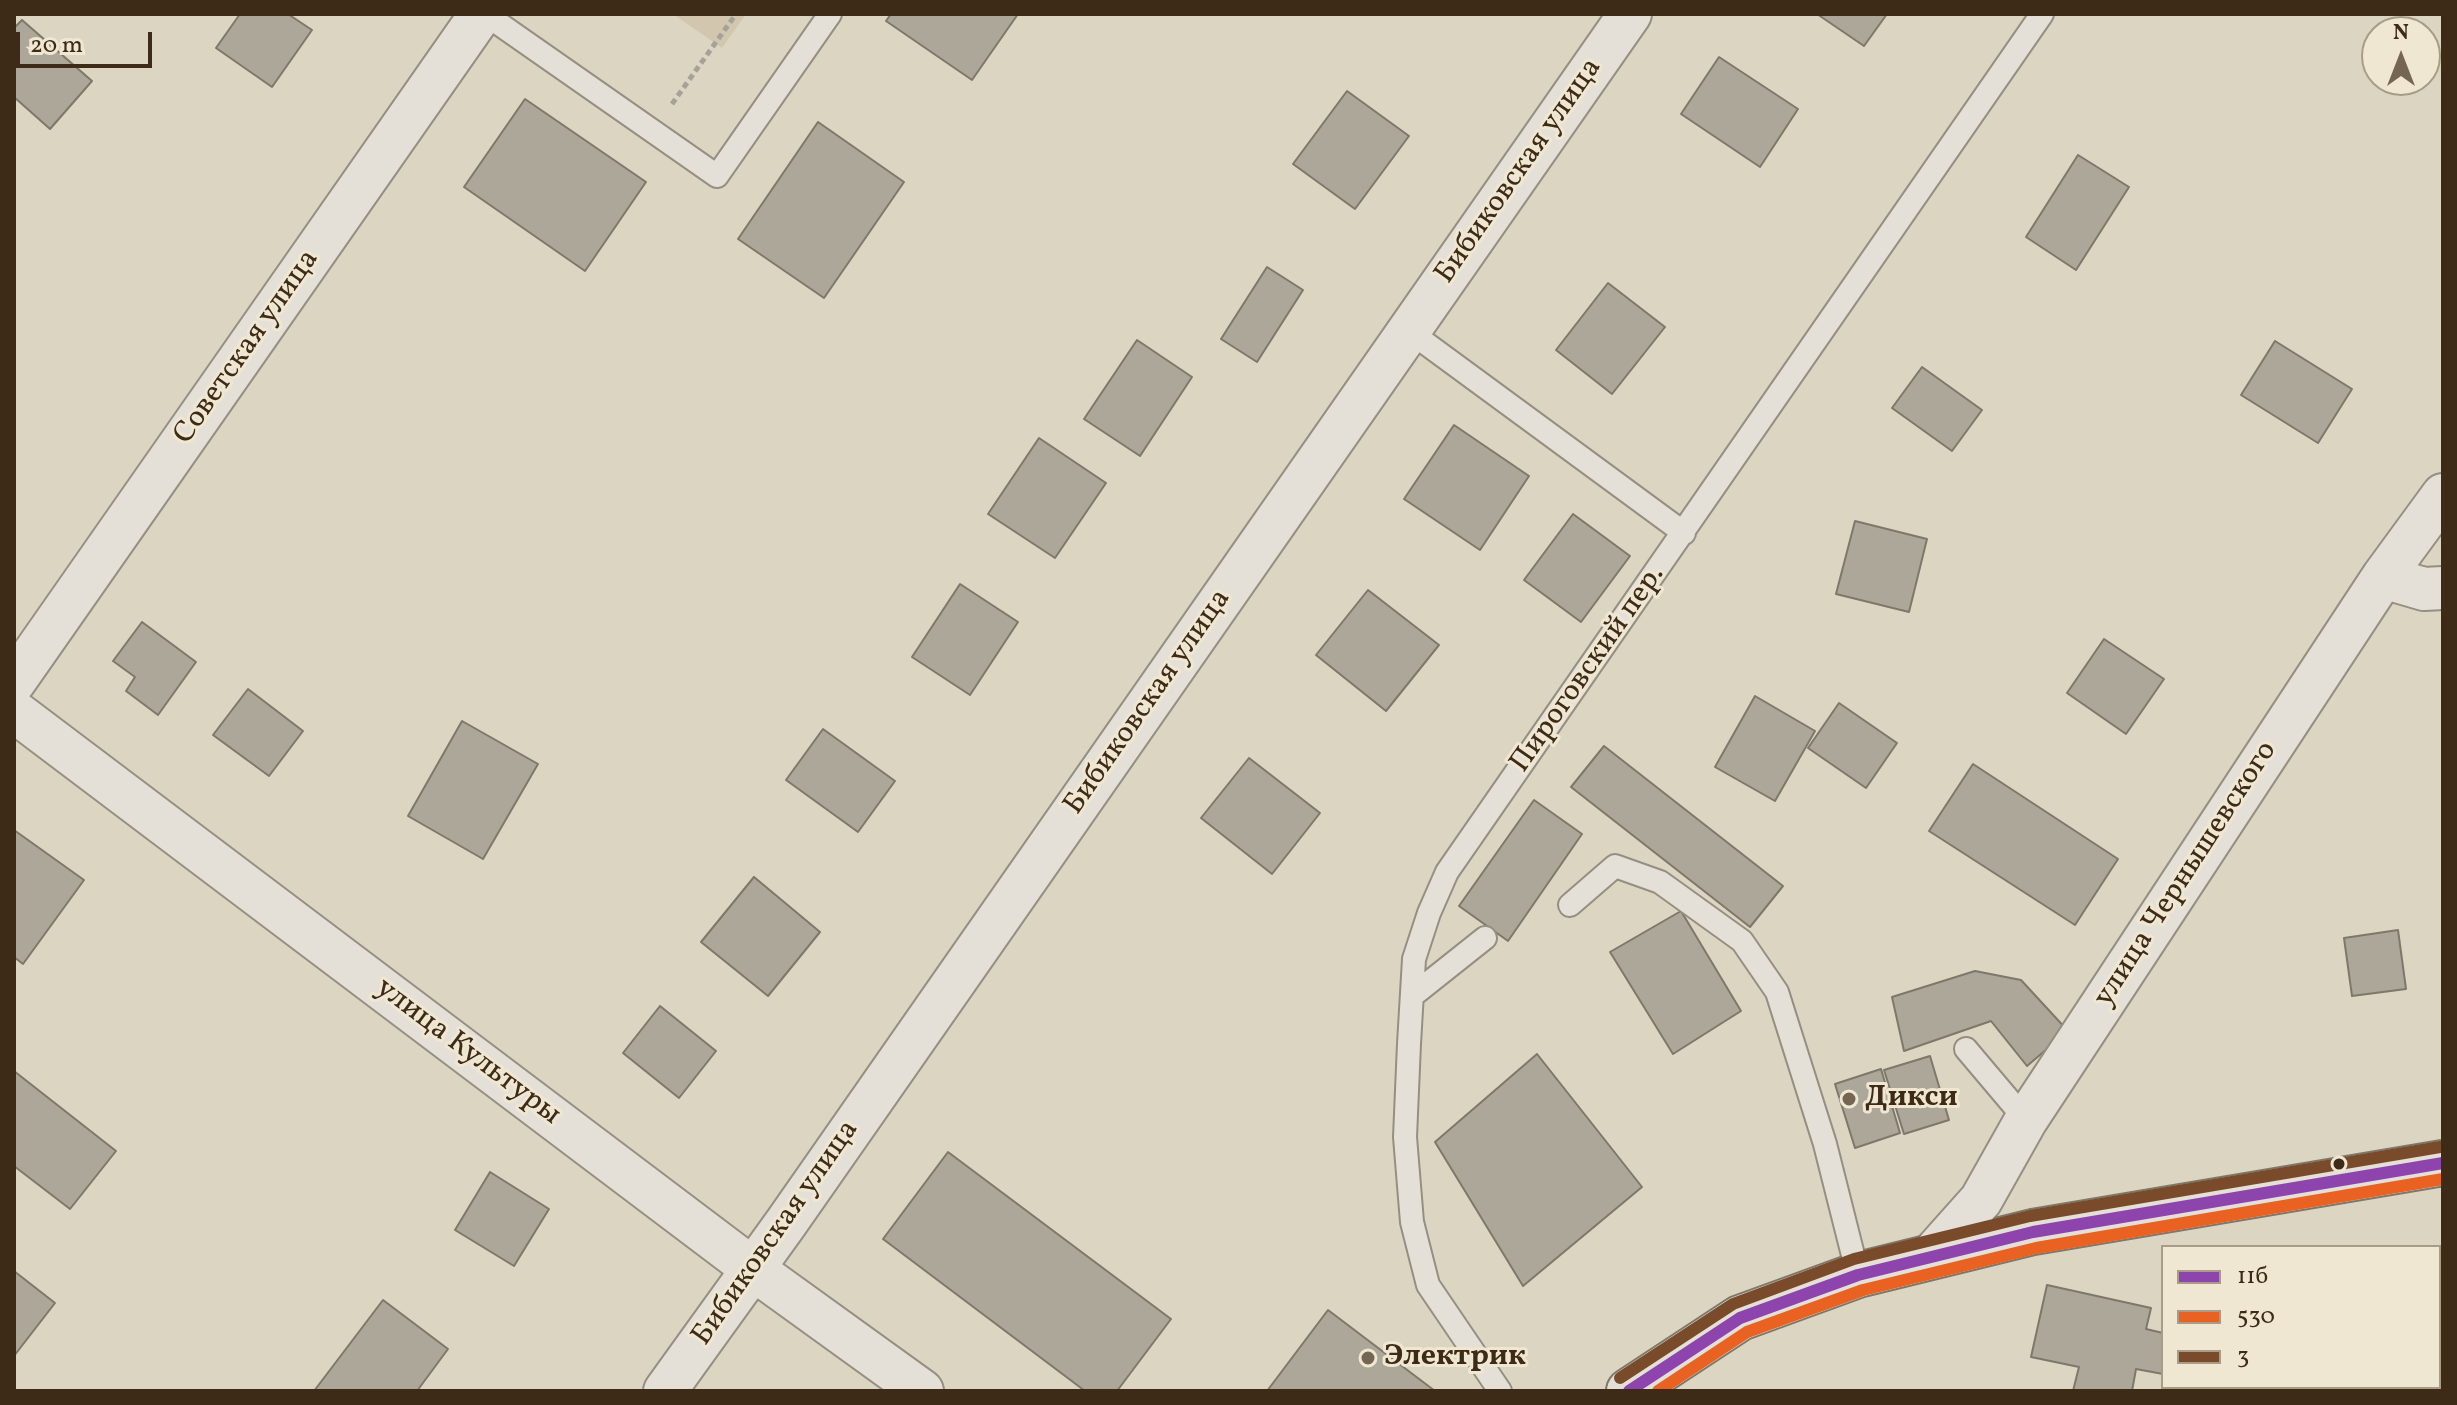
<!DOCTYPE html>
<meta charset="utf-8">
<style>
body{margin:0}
#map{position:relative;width:2457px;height:1405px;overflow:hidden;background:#dcd5c2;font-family:Vollkorn,serif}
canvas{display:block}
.frame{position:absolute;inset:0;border:16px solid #3d2b18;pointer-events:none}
.legend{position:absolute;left:2161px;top:1245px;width:280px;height:144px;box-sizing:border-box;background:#efe7d1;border:2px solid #a89c87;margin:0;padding:10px 14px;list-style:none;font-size:24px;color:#3d2b18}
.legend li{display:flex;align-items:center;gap:16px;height:40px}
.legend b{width:40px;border:2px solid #a89c87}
.north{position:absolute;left:2361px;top:16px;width:80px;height:80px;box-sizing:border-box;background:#efe7d1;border:2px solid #a89c87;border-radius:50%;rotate:0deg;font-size:22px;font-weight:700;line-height:32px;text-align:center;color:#3d2b18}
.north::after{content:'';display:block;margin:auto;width:28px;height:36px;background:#756654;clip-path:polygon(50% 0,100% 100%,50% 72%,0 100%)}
.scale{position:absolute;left:16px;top:32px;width:136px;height:36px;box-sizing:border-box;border:4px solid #3d2b18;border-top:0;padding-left:10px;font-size:24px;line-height:28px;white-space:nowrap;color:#3d2b18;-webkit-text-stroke:6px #efe7d1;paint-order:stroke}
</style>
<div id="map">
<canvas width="2457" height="1405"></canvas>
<div class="frame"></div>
<ul class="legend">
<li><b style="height:10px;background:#8e44ad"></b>11б</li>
<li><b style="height:10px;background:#e96222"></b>530</li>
<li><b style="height:10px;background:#7a4b2a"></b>3</li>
</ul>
<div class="north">N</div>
<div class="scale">20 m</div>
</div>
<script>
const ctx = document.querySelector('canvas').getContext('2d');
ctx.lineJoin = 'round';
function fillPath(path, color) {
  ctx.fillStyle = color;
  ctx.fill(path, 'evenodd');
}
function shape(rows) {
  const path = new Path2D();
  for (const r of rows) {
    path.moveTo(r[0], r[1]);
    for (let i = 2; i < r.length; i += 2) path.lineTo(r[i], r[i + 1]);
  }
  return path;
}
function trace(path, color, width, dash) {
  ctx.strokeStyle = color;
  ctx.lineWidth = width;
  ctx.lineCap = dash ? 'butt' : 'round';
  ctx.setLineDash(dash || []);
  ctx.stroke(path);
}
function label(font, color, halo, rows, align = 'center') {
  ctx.font = font + ' Vollkorn,serif';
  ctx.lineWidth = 6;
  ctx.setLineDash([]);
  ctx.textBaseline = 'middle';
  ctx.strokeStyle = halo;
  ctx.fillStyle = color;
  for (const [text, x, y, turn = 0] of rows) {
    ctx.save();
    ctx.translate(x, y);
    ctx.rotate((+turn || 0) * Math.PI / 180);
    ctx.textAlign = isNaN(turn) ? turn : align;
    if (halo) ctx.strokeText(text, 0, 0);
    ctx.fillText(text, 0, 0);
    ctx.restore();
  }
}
fillPath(shape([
 [673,14,746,14,722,48]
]), '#d2c7ae');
const building = shape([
 [240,14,288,14,312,30,272,87,216,48,240,14],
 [891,14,1018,14,972,80,886,21,891,14],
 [1817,14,1887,14,1864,46,1817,14],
 [22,20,92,81,50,129,14,97,14,28,22,20],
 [1719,57,1798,109,1760,167,1681,114,1719,57],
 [1347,91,1409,136,1355,209,1293,164,1347,91],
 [525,99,646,182,585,271,464,187,525,99],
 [818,122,904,182,824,298,738,239,818,122],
 [2078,155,2129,187,2076,270,2026,237,2078,155],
 [1267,267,1303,290,1257,362,1221,339,1267,267],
 [1608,283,1665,327,1612,394,1556,350,1608,283],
 [1137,340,1192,377,1140,456,1084,419,1137,340],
 [2275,341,2352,389,2318,443,2241,395,2275,341],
 [1922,367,1982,410,1952,451,1892,408,1922,367],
 [1454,425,1529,476,1480,550,1404,499,1454,425],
 [1039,438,1106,483,1055,558,988,514,1039,438],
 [1573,514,1630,556,1581,622,1524,580,1573,514],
 [1855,521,1927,539,1909,612,1836,594,1855,521],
 [960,584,1018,622,970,695,912,657,960,584],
 [1368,590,1439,645,1386,711,1316,655,1368,590],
 [142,622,196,662,158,715,126,691,135,677,113,661,142,622],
 [2104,639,2164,679,2126,734,2067,693,2104,639],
 [248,689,303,731,269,776,213,735,248,689],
 [1755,696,1815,731,1775,801,1715,767,1755,696],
 [1839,703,1897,743,1866,788,1808,748,1839,703],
 [462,721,538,764,483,859,408,816,462,721],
 [823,729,895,781,858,832,786,780,823,729],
 [1604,746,1783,886,1750,927,1571,787,1604,746],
 [1249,758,1320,813,1272,874,1201,818,1249,758],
 [1973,764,2118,859,2075,925,1929,831,1973,764],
 [1534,800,1582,834,1508,941,1459,906,1534,800],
 [14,830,84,880,23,964,14,957,14,830],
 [754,877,820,932,768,996,701,942,754,877],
 [1681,911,1741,1011,1673,1054,1610,952,1681,911],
 [2398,930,2406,989,2352,996,2344,938,2398,930],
 [1975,971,2021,980,2068,1031,2027,1066,1991,1021,1904,1051,1892,997,1975,971],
 [660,1006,716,1051,679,1098,623,1053,660,1006],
 [1537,1054,1642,1187,1523,1286,1435,1142,1537,1054],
 [1930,1056,1949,1120,1904,1134,1884,1070,1930,1056],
 [1881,1069,1900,1133,1855,1148,1835,1084,1881,1069],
 [14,1071,116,1151,70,1209,14,1166,14,1071],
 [948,1152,1171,1319,1117,1391,1085,1391,883,1239,948,1152],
 [490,1172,549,1209,514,1266,455,1230,490,1172],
 [14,1271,55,1303,14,1356,14,1271],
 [2047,1285,2151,1308,2146,1329,2163,1333,2163,1374,2136,1369,2132,1391,2073,1391,2079,1367,2031,1357,2047,1285],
 [383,1300,448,1349,417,1391,314,1391,383,1300],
 [1328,1310,1435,1391,1267,1391,1328,1310]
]);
fillPath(building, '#ada79a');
trace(building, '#7e786b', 2);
const lane = shape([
 [485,14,717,176,830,14],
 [1409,331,1684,533],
 [1570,905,1615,866,1660,882,1742,941,1777,992,1825,1144,1858,1275],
 [1412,996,1485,938],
 [1966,1049,2026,1120],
 [1500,1391,1428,1285,1412,1222,1405,1137,1409,1044,1414,959,1429,913,1447,872,2042,14]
]);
const street = shape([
 [2383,577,2424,589,2443,588],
 [14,682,481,14],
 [14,711,753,1269,922,1391],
 [1932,1255,1981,1200,2026,1120,2383,577,2443,495],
 [665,1391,786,1223,1630,14]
]);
const secondary = shape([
 [1629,1391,1740,1318,1858,1275,2033,1232,2443,1163]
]);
trace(lane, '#958f82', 26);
trace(street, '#958f82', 46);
trace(secondary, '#7e786b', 48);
trace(shape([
 [672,104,736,14]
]), '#a6a299', 5, [6, 4]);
trace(lane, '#e4e0d7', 22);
trace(street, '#e4e0d7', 42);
trace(secondary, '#e4e0d7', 44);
trace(shape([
 [1629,1391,1740,1318,1858,1275,2033,1232,2443,1163]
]), '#8e44ad', 12);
trace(shape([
 [1658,1391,1747,1332,1863,1290,2036,1248,2443,1179]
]), '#e96222', 12);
trace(shape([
 [1620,1378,1733,1304,1854,1259,2030,1216,2440,1147]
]), '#7a4b2a', 12);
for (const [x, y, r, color] of [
 [1849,1099,8,"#756654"],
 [2339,1164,7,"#3d2b18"],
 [1368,1358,8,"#756654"]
]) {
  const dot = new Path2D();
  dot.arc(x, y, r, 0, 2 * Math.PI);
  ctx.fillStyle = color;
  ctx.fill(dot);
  trace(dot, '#efe7d1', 3);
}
label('30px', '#3d2b18', '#efe7d1', [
 ["Бибиковская улица",1520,172,-55],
 ["Советская улица",248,348,-55],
 ["Пироговский пер.",1589,670,-55],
 ["Бибиковская улица",1149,703,-55],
 ["улица Чернышевского",2187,875,-57],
 ["улица Культуры",467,1053,37],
 ["Бибиковская улица",777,1234,-55]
]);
label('bold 30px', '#3d2b18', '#efe7d1', [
 ["Дикси",1865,1099],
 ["Электрик",1384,1358]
], 'left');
</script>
